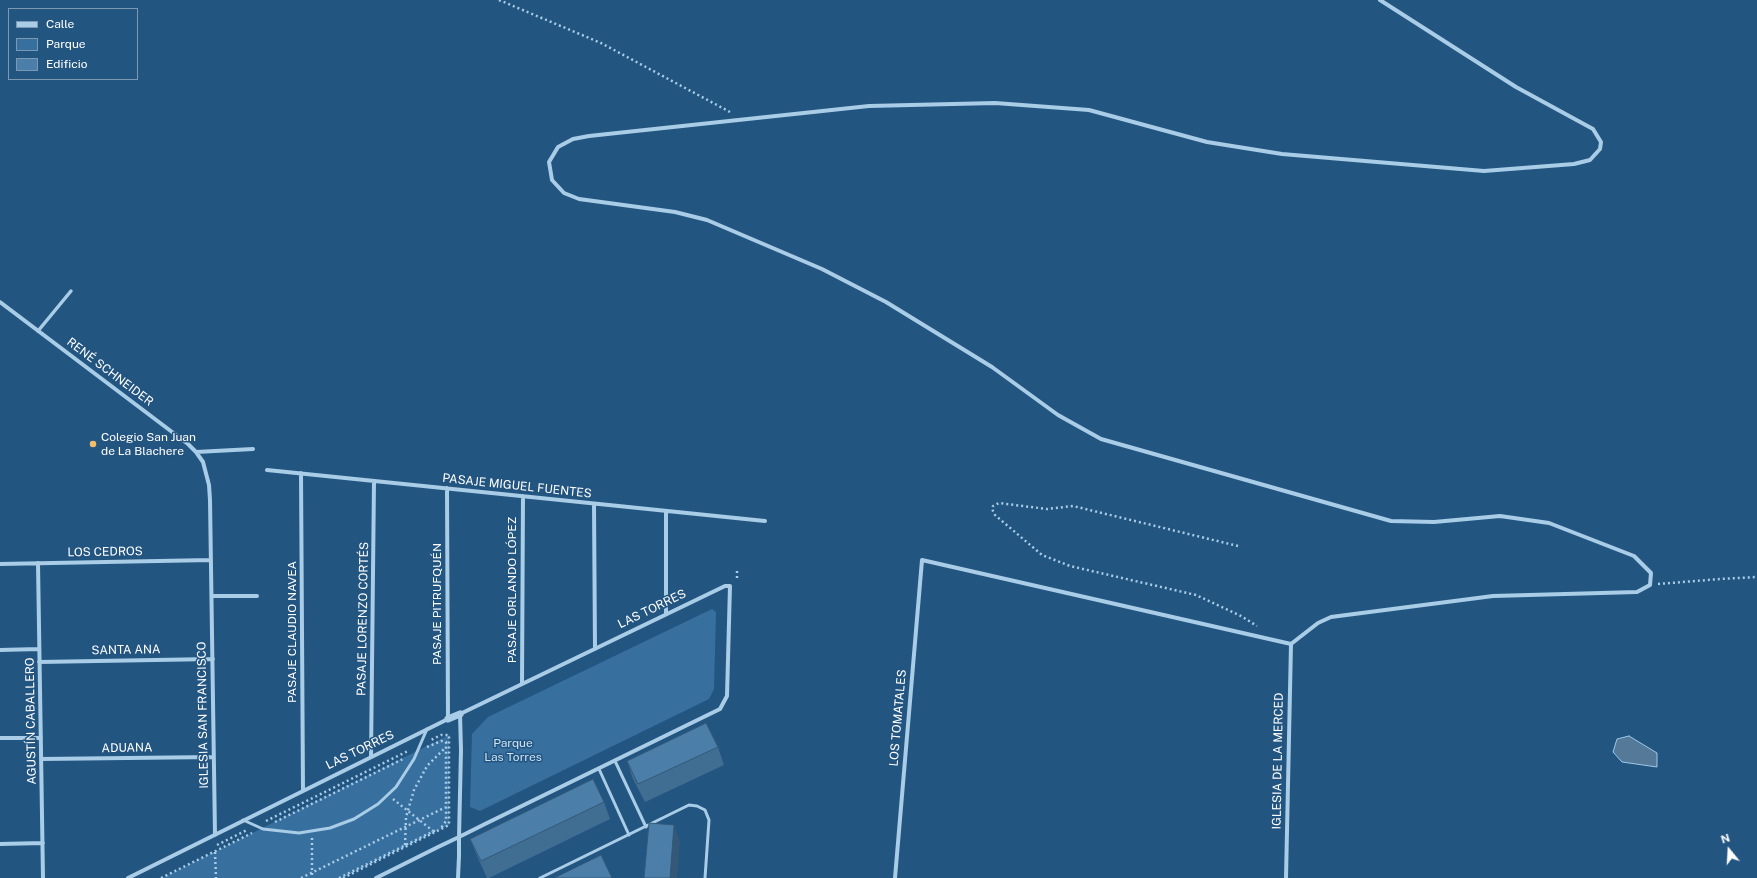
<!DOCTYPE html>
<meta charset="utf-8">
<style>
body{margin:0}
#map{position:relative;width:1757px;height:878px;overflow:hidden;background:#235581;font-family:"Public Sans",sans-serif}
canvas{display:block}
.legend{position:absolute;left:8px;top:8px;width:130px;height:72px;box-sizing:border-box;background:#235581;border:1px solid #7b99b3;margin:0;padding:5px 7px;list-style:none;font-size:12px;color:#fff}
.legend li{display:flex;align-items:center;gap:8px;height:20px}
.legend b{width:20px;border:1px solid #7b99b3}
.north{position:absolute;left:1709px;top:830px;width:40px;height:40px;-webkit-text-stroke:3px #235581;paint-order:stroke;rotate:342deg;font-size:11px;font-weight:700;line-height:16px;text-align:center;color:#fff}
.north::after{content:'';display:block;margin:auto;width:14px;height:18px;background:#fff;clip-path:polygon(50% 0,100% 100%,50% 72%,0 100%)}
</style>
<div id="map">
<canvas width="1757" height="878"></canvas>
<ul class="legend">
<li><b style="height:5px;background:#a9cce7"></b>Calle</li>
<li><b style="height:11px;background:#376f9f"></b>Parque</li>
<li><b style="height:11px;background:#4b7faa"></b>Edificio</li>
</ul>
<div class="north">N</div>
</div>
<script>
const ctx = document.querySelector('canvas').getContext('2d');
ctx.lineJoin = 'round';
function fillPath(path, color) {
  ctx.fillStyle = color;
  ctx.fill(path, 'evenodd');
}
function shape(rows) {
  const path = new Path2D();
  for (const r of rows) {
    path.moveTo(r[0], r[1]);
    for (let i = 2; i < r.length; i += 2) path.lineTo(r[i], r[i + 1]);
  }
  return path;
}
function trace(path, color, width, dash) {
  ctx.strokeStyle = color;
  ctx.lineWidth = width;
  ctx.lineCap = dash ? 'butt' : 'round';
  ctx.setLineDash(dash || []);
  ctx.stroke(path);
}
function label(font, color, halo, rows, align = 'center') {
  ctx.font = font + ' "Public Sans",sans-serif';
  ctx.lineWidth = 3;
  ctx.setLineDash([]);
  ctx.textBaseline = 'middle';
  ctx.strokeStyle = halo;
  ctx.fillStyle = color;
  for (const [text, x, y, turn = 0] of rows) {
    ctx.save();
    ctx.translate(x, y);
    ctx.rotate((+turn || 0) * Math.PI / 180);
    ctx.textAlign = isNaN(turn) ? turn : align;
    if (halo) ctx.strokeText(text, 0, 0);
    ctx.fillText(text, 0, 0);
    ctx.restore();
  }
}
fillPath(shape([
 [712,609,716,612,714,689,709,699,480,811,470,807,472,734,488,717],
 [449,735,449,825,342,878,162,878]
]), '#376f9f');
const water = shape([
 [1629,736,1657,753,1657,767,1622,762,1613,752,1617,739,1629,736]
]);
fillPath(water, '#557999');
trace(water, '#9dc8e8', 1);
trace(shape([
 [499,0,601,43,730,112],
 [1238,546,1073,506,1047,509,999,503,993,506,992,509,995,515,1042,555,1070,566,1196,595,1241,616,1257,626],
 [737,578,737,569],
 [1658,584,1720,579,1757,577],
 [427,747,441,741,446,742,446,821,441,828],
 [393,799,433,831],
 [266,821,408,751],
 [275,822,405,758],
 [312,838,312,878],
 [217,845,247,830],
 [405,845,406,817,414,790,427,766,446,747],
 [215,852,216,878],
 [161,878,252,833],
 [301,878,446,807],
 [339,878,436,830],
 [343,878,449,825,449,735,441,735,431,740]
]), '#a9cce7', 2.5, [2, 3]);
trace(shape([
 [615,761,646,827],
 [599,769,629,835],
 [243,820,263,829,299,833,330,828,354,819,378,804,396,787,414,759,427,729],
 [540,878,689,805,697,806,705,810,709,820,705,878]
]), '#a9cce7', 3);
trace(shape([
 [38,331,71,291]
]), '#a9cce7', 3.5);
trace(shape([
 [0,302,188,444,196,452,203,462,209,485,210,500,215,835],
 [196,452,253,449],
 [267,470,765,521],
 [301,473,303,791],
 [594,504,595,649],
 [666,511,666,614],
 [38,563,43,878],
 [0,564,211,560],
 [212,596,257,596],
 [1291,644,1318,623,1331,617,1493,596,1637,592,1650,585,1651,573,1634,556,1549,523,1500,516,1434,522,1391,521,1101,439,1058,415,992,367,886,302,822,269,707,220,675,212,579,199,564,193,552,180,549,162,558,147,573,139,589,136,869,106,995,103,1089,110,1207,142,1282,154,1484,171,1574,164,1590,160,1600,149,1601,142,1593,129,1516,87,1380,0],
 [0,650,39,649],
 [39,662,213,659],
 [522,684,523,496],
 [0,738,41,738],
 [371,757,374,481],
 [41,759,214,757],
 [0,844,43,843],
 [128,878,448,719,447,488],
 [376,878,438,847,459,837,485,824,720,709,727,696,730,586,725,586,460,714,461,750,459,837,459,856,458,878],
 [895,878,922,560,1291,644],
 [1286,878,1291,644]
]), '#a9cce7', 4);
trace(shape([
 [448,719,460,714]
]), '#a9cce7', 7);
fillPath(shape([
 [718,747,724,765,645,802,633,779,627,761],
 [604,802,610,819,489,878,487,878,477,856,470,839]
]), '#406d92');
fillPath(shape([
 [674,825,680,842,677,878,670,878]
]), '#345977');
const building = shape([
 [706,723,718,747,638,784,627,761,706,723],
 [593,779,604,802,481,861,470,839,593,779],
 [649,823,674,825,670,878,644,878,649,823],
 [601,855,612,878,554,878,601,855]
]);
fillPath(building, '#4b7faa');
trace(building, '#345977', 1);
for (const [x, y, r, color] of [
 [93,444,4,"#f3be6c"]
]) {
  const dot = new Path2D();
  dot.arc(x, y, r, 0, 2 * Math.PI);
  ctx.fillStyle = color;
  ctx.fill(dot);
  trace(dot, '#235581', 1.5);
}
label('12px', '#fff', '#235581', [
 ["RENÉ SCHNEIDER",110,372,37],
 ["PASAJE MIGUEL FUENTES",517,486,6],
 ["LOS CEDROS",105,552,-1],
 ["PASAJE ORLANDO LÓPEZ",512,590,-90],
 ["PASAJE PITRUFQUÉN",437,604,-90],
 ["LAS TORRES",652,609,-26],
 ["PASAJE LORENZO CORTÉS",363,619,-89],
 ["PASAJE CLAUDIO NAVEA",292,632,-90],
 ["SANTA ANA",126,650,-1],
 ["IGLESIA SAN FRANCISCO",203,715,-91],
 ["LOS TOMATALES",898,718,-85],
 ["AGUSTÍN CABALLERO",31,721,-91],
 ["ADUANA",127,748,-1],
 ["LAS TORRES",360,750,-26],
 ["IGLESIA DE LA MERCED",1278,761,-89]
]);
label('12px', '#fff', '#235581', [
 ["Colegio San Juan",101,437],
 ["de La Blachere",101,451]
], 'left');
label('12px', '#cde4f6', '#235581', [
 ["Parque",513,743],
 ["Las Torres",513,757]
]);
</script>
